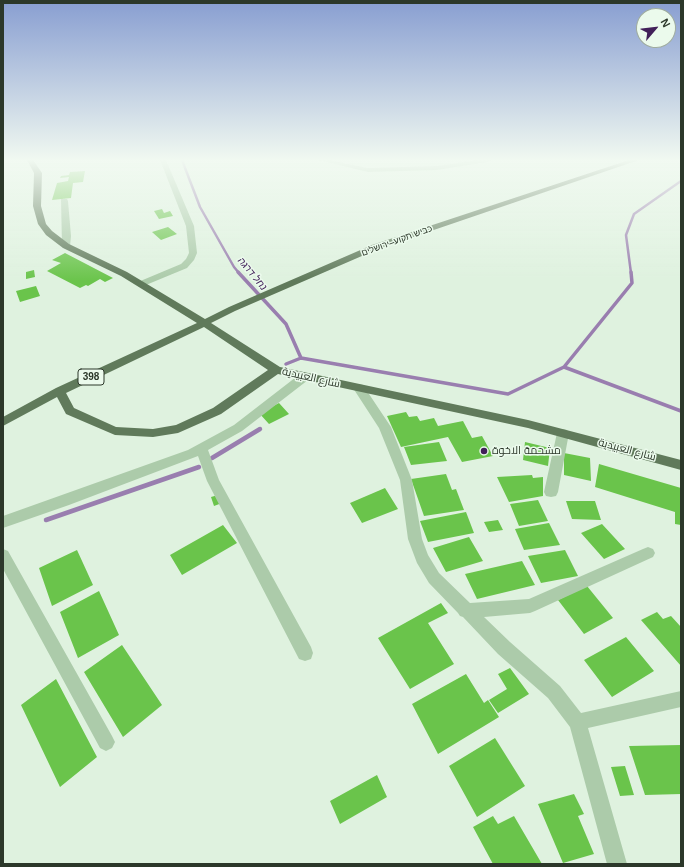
<!DOCTYPE html>
<meta charset="utf-8">
<style>
body{margin:0}
#map{position:relative;width:684px;height:867px;overflow:hidden;background:#dff2df;font-family:Helvetica,sans-serif}
canvas{display:block}
.frame{position:absolute;inset:0;border:4px solid #2c382a;pointer-events:none}
.north{position:absolute;left:636px;top:8px;width:40px;height:40px;box-sizing:border-box;background:#ebfaec;border:1px solid #9fac9e;border-radius:50%;rotate:62deg;font-size:11px;font-weight:700;line-height:16px;text-align:center;color:#2c382a}
.north::after{content:'';display:block;margin:auto;width:14px;height:18px;background:#412059;clip-path:polygon(50% 0,100% 100%,50% 72%,0 100%)}
</style>
<div id="map">
<canvas width="684" height="867"></canvas>
<div class="frame"></div>
<div class="north">N</div>
</div>
<script>
const ctx = document.querySelector('canvas').getContext('2d');
ctx.lineJoin = 'round';
function shape(rows) {
  const path = new Path2D();
  for (const r of rows) {
    path.moveTo(r[0], r[1]);
    for (let i = 2; i < r.length; i += 2) path.lineTo(r[i], r[i + 1]);
  }
  return path;
}
function trace(path, color, width, dash) {
  ctx.strokeStyle = color;
  ctx.lineWidth = width;
  ctx.lineCap = dash ? 'butt' : 'round';
  ctx.setLineDash(dash || []);
  ctx.stroke(path);
}
function fillPath(path, color) {
  ctx.fillStyle = color;
  ctx.fill(path, 'evenodd');
}
function label(font, color, halo, rows, align = 'center') {
  ctx.font = font + ' Helvetica,Cairo,"Noto Sans Hebrew",sans-serif';
  ctx.lineWidth = 3;
  ctx.setLineDash([]);
  ctx.textBaseline = 'middle';
  ctx.strokeStyle = halo;
  ctx.fillStyle = color;
  for (const [text, x, y, turn = 0] of rows) {
    ctx.save();
    ctx.translate(x, y);
    ctx.rotate((+turn || 0) * Math.PI / 180);
    ctx.textAlign = isNaN(turn) ? turn : align;
    if (halo) ctx.strokeText(text, 0, 0);
    ctx.fillText(text, 0, 0);
    ctx.restore();
  }
}
trace(shape([
 [182,160,200,207,234,267,239,273],
 [631,273,626,235,634,214,681,181]
]), '#997eaf', 2.5);
trace(shape([
 [238,272,286,324,301,358,286,364],
 [301,358,508,394,564,367,632,283,631,272],
 [564,367,681,411]
]), '#997eaf', 3.5);
trace(shape([
 [212,458,260,429],
 [46,520,199,467]
]), '#997eaf', 4.5);
fillPath(shape([
 [85,171,83,182,73,183,71,198,52,200,57,183,68,181,69,177,60,178,61,176,69,175,70,172],
 [162,209,164,213,170,211,173,216,159,219,154,211],
 [168,227,177,234,161,240,152,232],
 [65,253,113,278,105,282,100,279,88,286,86,285,80,288,47,271,61,263,52,260],
 [34,270,35,277,26,279,26,272],
 [36,286,40,296,20,302,16,291],
 [279,403,289,414,269,424,259,413],
 [406,412,409,417,417,416,420,421,434,418,438,426,463,421,472,438,482,436,493,456,462,462,448,437,401,447,387,416],
 [439,442,447,461,411,465,404,447],
 [525,442,550,448,548,466,523,460],
 [564,453,590,458,591,481,564,475],
 [599,464,681,488,681,525,675,524,675,512,595,487],
 [446,474,452,490,456,489,464,510,424,516,411,479],
 [532,475,533,478,543,477,543,496,509,502,497,477],
 [385,488,398,509,362,523,350,503],
 [218,495,222,503,214,506,211,497],
 [538,500,548,521,519,526,510,504],
 [566,501,595,501,601,520,572,519],
 [466,512,474,533,428,542,420,521],
 [498,520,503,530,489,532,484,522],
 [549,523,560,545,524,550,515,529],
 [602,524,625,549,604,559,581,533],
 [223,525,237,543,182,575,170,555],
 [469,537,483,561,446,572,433,548],
 [77,550,93,585,52,606,39,568],
 [565,550,578,576,541,583,528,556],
 [522,561,535,585,477,599,465,574],
 [587,586,613,618,584,634,558,600],
 [99,591,119,635,78,658,60,612],
 [441,603,448,613,428,623,454,664,410,689,378,638],
 [657,612,663,619,671,616,681,627,681,666,641,620],
 [626,637,654,671,612,697,584,660],
 [122,645,162,705,123,737,84,672],
 [510,668,529,694,498,713,489,700,507,689,498,674],
 [466,674,484,703,488,700,499,717,438,754,412,704],
 [56,679,97,757,60,787,21,705],
 [495,738,525,786,477,817,449,766],
 [681,745,681,794,645,795,629,746],
 [625,766,634,795,620,796,611,767],
 [377,775,387,797,340,824,330,801],
 [574,794,584,814,578,816,594,854,563,863,538,804],
 [493,816,498,824,514,816,542,864,493,864,473,827]
]), '#6ac44b');
fillPath(shape([
 [160,160,166,160,194,226,197,253,194,260,187,268,141,287,138,286,136,284,138,282,181,264,186,259,189,253,186,226,160,160],
 [318,160,328,160,368,168,437,166,478,160,491,160,488,162,437,170,368,172,318,160],
 [61,199,67,199,68,201,71,236,70,246,66,249,62,246,61,199],
 [304,373,308,374,309,377,308,380,242,431,208,450,219,480,311,647,313,653,311,659,305,661,299,659,207,481,198,456,69,505,3,528,3,516,188,450,234,425,300,374,304,373],
 [359,384,363,385,391,427,412,480,422,539,428,555,439,573,470,603,529,599,643,549,648,547,653,549,655,553,653,557,535,611,530,613,484,617,510,642,560,686,581,713,681,691,681,707,588,728,627,864,607,864,570,727,548,698,498,654,463,617,460,616,458,613,429,583,417,563,408,539,400,480,379,428,353,388,355,385,359,384],
 [563,429,567,430,569,433,558,492,556,496,551,497,546,496,544,492,557,433,559,430,563,429],
 [3,549,8,551,112,736,115,742,112,748,106,751,100,748,3,569,3,549]
]), '#accbaa');
fillPath(shape([
 [27,160,33,160,42,173,41,206,46,224,52,231,69,244,127,272,205,319,229,307,372,245,629,160,637,160,636,161,378,249,235,311,211,323,280,367,528,420,681,460,681,470,528,428,278,374,221,414,178,433,153,437,115,435,66,414,57,397,3,426,3,417,56,388,197,323,121,276,63,248,46,235,38,224,33,206,34,173,27,160],
 [204,327,268,370,213,408,176,425,153,429,116,427,74,408,66,393,204,327]
]), '#607a5b');
const sky = ctx.createLinearGradient(0, 0, 0, 281);
sky.addColorStop(0, '#889ed1');
sky.addColorStop(0.57, '#f1f9f1');
sky.addColorStop(1, '#f1f9f100');
ctx.fillStyle = sky;
ctx.fillRect(0, 0, 684, 281);
for (const [x, y, r, color] of [
 [484,451,4,"#412059"]
]) {
  const dot = new Path2D();
  dot.arc(x, y, r, 0, 2 * Math.PI);
  ctx.fillStyle = color;
  ctx.fill(dot);
  trace(dot, '#ebfaec', 1.5);
}
label('9px', '#2c382a', '#ebfaec', [
 ["כביש תקוע–ירושלים",397,241,-20]
]);
label('italic 10px', '#412059', '#ebfaec', [
 ["נחל דרגה",252,274,50]
]);
for (const [x, y, w] of [
 [91,377,26]
]) {
  const box = new Path2D();
  box.roundRect(x - w / 2, y - 8, w, 16, 3);
  ctx.fillStyle = '#ebfaec';
  ctx.fill(box);
  trace(box, '#2c382a', 1);
}
label('bold 10px', '#2c382a', null, [
 ["398",91,377]
]);
label('11px', '#2c382a', '#ebfaec', [
 ["شارع العبيدية",311,378,13],
 ["شارع العبيدية",627,450,15]
]);
label('11px', '#2c382a', '#ebfaec', [
 ["مشحمة الاخوة",492,451]
], 'left');
</script>
